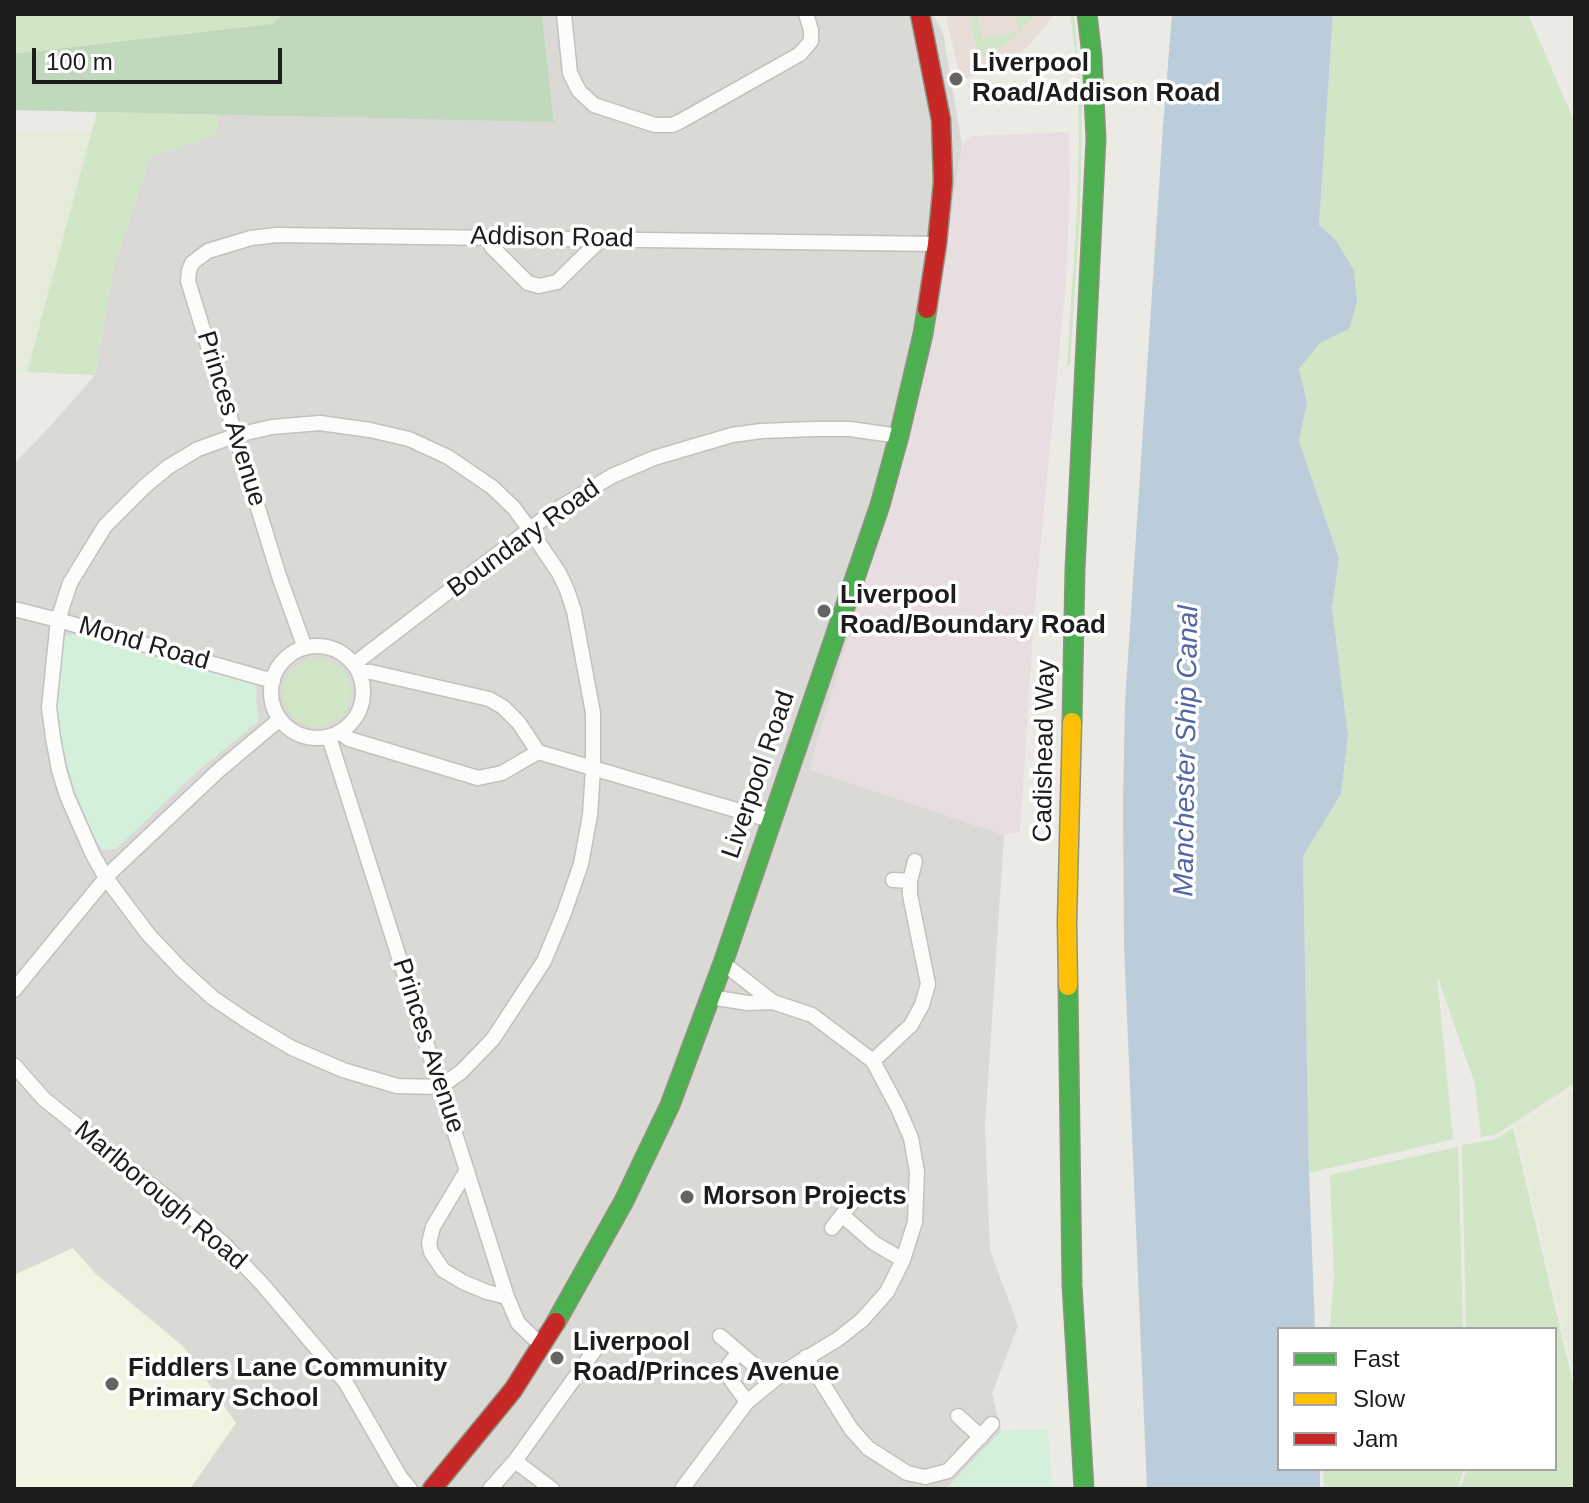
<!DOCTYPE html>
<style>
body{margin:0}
#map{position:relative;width:1589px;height:1503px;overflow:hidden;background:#ebeae5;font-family:Arial,sans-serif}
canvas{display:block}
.frame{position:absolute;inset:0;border:16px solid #1c1c1c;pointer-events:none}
.legend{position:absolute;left:1277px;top:1327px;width:280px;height:144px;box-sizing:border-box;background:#fff;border:2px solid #a4a4a4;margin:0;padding:10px 14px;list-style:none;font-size:24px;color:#1c1c1c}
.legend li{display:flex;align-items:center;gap:16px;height:40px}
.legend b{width:40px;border:2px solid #a4a4a4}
.scale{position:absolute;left:32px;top:48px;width:250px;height:36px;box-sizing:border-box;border:4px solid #1c1c1c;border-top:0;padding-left:10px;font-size:24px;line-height:28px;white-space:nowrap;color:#1c1c1c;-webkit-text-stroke:6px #fff;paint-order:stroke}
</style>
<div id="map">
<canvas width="1589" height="1503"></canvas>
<div class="frame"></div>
<ul class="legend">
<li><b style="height:10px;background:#4caf50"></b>Fast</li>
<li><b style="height:10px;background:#ffc107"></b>Slow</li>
<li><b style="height:10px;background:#c62828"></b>Jam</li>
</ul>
<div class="scale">100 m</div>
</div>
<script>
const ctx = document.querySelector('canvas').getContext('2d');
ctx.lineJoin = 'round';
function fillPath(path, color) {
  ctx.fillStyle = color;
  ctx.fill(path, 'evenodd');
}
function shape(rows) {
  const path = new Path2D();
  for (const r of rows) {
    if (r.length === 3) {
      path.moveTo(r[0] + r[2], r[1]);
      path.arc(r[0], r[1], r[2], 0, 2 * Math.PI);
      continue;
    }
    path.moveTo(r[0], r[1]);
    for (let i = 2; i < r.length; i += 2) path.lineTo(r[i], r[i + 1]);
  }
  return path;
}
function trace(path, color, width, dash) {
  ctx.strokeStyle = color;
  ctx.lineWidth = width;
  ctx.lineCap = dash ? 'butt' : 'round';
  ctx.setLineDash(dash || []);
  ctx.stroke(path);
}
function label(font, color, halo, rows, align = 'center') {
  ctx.font = font + ' Arial,sans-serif';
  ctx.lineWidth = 7;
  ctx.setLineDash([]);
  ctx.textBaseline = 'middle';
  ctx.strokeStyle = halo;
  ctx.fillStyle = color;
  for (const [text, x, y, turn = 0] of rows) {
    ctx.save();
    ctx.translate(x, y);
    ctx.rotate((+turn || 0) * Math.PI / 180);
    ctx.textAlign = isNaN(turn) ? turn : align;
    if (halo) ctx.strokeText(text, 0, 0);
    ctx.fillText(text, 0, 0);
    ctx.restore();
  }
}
fillPath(shape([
 [542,14,933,14,943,33,962,145,942,277,911,431,809,769,1004,835,985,1126,990,1250,1018,1326,992,1393,1001,1431,946,1489,14,1489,14,464,54,422,95,375,114,267,150,157,215,136,219,114,554,121]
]), '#dad9d6');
fillPath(shape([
 [945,14,1055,14,1031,43,1010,64,998,70,961,79]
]), '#e8ddd7');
fillPath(shape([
 [1069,132,1070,187,1066,281,1035,603,1020,832,1004,835,809,769,911,431,942,277,962,145,971,136]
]), '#e8dee2');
fillPath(shape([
 [73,1248,96,1274,183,1346,236,1423,190,1489,14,1489,14,1275]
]), '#f0f4e1');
fillPath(shape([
 [92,132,27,372,14,376,14,133],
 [1575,1090,1575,1379,1516,1127]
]), '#e6ead9');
fillPath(shape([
 [14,14,542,14,219,115,216,136,150,157,114,267,95,375,27,372,97,112,14,110],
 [977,14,983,39,1019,31,1015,14,1035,14,1021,31,997,52,989,56,981,57,978,53,970,20],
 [1070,14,1074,14,1082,113,1080,213,1070,364,1067,366,1077,210,1079,138,1077,65],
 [1333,14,1528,14,1575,123,1575,1083,1495,1135,1481,1137,1475,1084,1437,975,1453,1139,1309,1173,1303,855,1341,794,1348,736,1332,608,1339,558,1299,441,1307,403,1299,370,1320,343,1349,329,1336,240,1319,225],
 [317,693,34],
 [1513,1128,1575,1392,1575,1489,1460,1489,1467,1469,1555,1469,1555,1329,1466,1329,1462,1145,1496,1139],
 [1458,1147,1463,1329,1330,1329,1334,1275,1330,1175],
 [1323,1469,1464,1469,1458,1489,1324,1489]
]), '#d0e6c6');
fillPath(shape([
 [284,14,542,14,554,122,14,110,14,54,272,24]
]), '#c0d8bc');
fillPath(shape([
 [75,634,257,684,256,701,259,718,257,723,200,769,116,849,102,850,89,828,76,797,56,724,54,691,61,640,67,635],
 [1048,1429,1053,1489,946,1489,1001,1431]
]), '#d4f0db');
fillPath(shape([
 [1172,14,1333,14,1319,225,1336,240,1354,271,1357,302,1349,329,1320,343,1299,369,1307,403,1299,441,1339,558,1332,608,1348,736,1341,794,1303,856,1309,1173,1315,1329,1279,1329,1279,1469,1320,1469,1320,1489,1147,1489,1124,945,1123,803,1125,703,1163,126]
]), '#bbcddb');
const street = shape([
 [564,14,570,73,579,91,594,105,655,125,672,125,679,122,800,54,811,41,811,30,806,14],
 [487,237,492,247,528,283,539,286,557,282,601,239],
 [320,423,370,430,409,439,448,457,492,487,514,508,530,530,559,573,567,590,574,611,593,713,593,769,590,815,581,864,564,913,544,961,493,1039,461,1072,440,1087,397,1086,343,1070,292,1048,250,1023,213,998,181,969,148,934,106,878,93,855,67,796,59,770,53,738,49,707,58,620,70,583,105,526,144,487,168,467,198,449,237,435,272,427,320,423],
 [14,609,58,620,273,681],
 [317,692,46],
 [305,648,279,576,188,281,189,271,192,263,208,251,251,238,277,235,937,244],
 [354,664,551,513,612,476,654,458,732,435,761,431,814,429,850,429,899,436],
 [359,672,371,672,489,699,503,707,519,723,538,752,770,820],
 [340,732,349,739,478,778,502,773,538,752],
 [329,737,507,1297,518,1323,542,1346],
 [893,880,910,881],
 [14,990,111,872,218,771,280,719],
 [710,997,748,1003,773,1002],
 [873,1061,911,1025,922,1005,928,984,910,895,910,881,915,861],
 [14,1065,44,1099,223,1243,263,1285,346,1383,400,1477,410,1489],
 [467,1170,433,1227,429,1243,431,1252,443,1270,463,1282,487,1292,507,1297],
 [842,1215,874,1243,903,1260],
 [832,1228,853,1201],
 [720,1336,754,1365],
 [739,1352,728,1366,731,1380,747,1402],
 [806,1357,851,1429,868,1448,907,1473,925,1477,948,1471,992,1424],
 [958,1416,981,1437],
 [515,1461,552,1489],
 [490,1489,515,1461,599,1344],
 [682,1489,747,1402,785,1371,838,1339,862,1320,887,1292,903,1260,915,1222,917,1172,911,1138,898,1108,873,1061,812,1015,773,1002,723,963]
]);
const fast = shape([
 [1072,722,1075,569,1096,139,1092,56,1087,14],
 [1068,986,1072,1285,1084,1489],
 [556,1322,624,1201,670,1105,723,963,880,505,899,436,923,334,927,309]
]);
const slow = shape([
 [1068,986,1067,921,1072,722]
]);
const jam = shape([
 [920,14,941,120,943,182,937,244,927,309],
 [432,1489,513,1390,556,1322]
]);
trace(street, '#c2c1bf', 17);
trace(fast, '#8e937f', 21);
trace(slow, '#8e937f', 21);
trace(jam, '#8e937f', 21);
trace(street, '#fcfcfb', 14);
trace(fast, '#4caf50', 18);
trace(slow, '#ffc107', 18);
trace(jam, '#c62828', 18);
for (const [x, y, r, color] of [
 [956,79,8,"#646462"],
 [824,611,8,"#646462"],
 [687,1197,8,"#646462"],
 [557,1358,8,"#646462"],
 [112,1384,8,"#646462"]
]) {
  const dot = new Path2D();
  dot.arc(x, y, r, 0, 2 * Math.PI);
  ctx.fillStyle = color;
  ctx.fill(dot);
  trace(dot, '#fff', 3);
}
label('bold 26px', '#1c1c1c', '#fff', [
 ["Liverpool",972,64],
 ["Road/Addison Road",972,94],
 ["Liverpool",840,596],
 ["Road/Boundary Road",840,626],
 ["Morson Projects",703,1197],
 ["Liverpool",573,1343],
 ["Road/Princes Avenue",573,1373],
 ["Fiddlers Lane Community",128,1369],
 ["Primary School",128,1399]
], 'left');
label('26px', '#1c1c1c', '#fff', [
 ["Addison Road",552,238,1],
 ["Princes Avenue",231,419,73],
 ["Boundary Road",524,539,-36],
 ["Mond Road",144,644,16],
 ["Cadishead Way",1045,751,-89],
 ["Liverpool Road",759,775,-71],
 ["Princes Avenue",428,1046,72],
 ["Marlborough Road",160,1196,40]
]);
label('italic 28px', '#5167a3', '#fff', [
 ["Manchester Ship Canal",1187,751,-89]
]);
</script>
